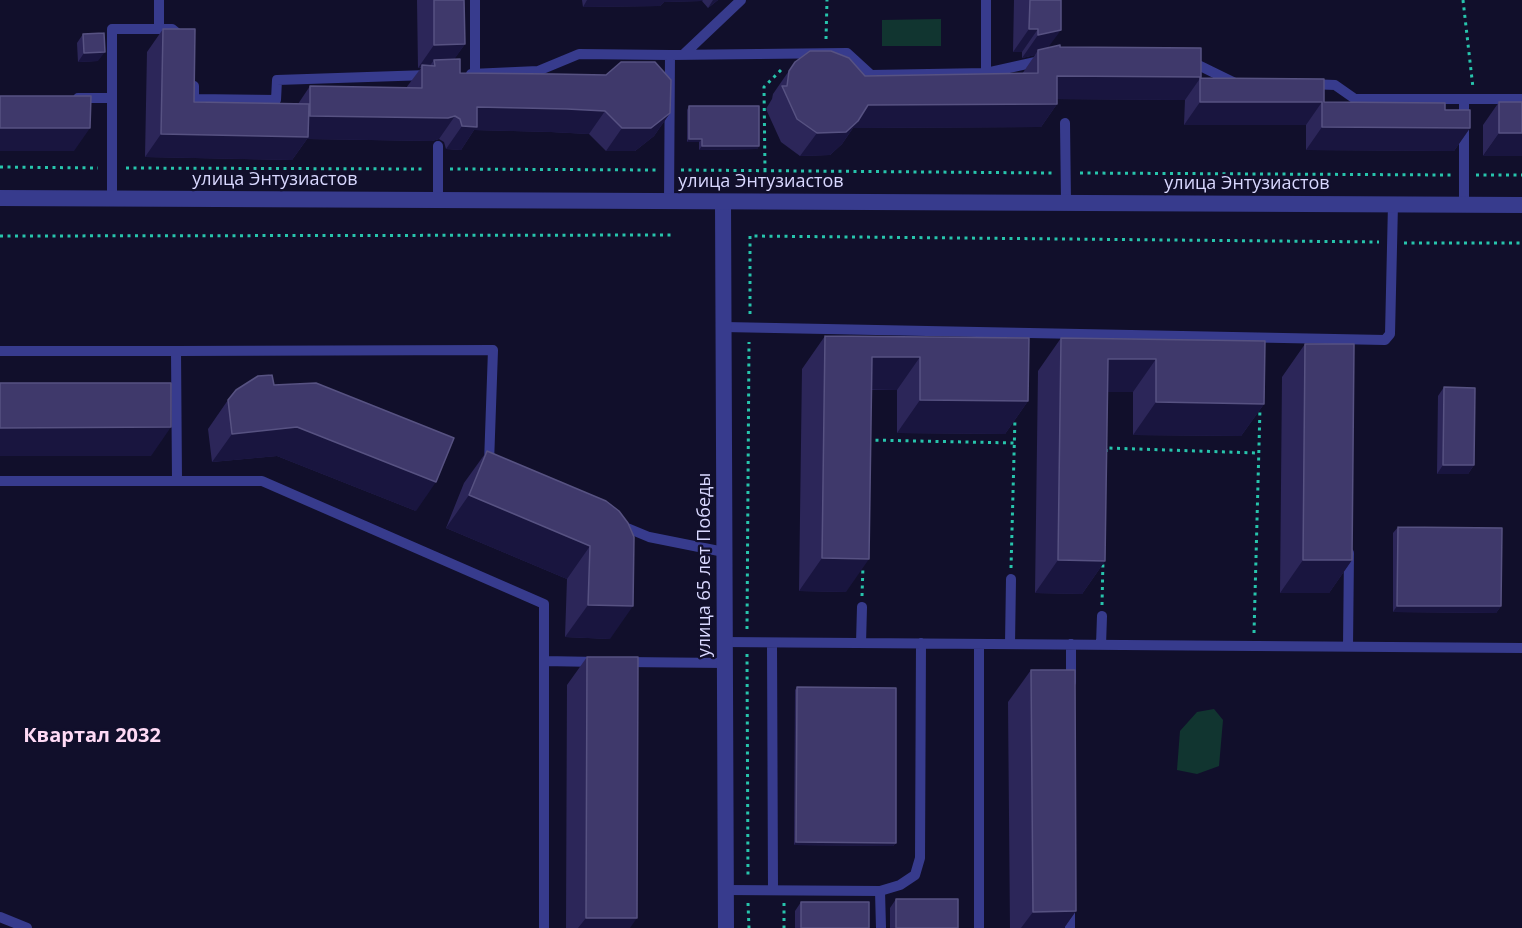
<!DOCTYPE html>
<meta charset="utf-8">
<style>
body{margin:0}
canvas{display:block;background:#110f2b}
</style>
<canvas width="1522" height="928"></canvas>
<script>
const ctx = document.querySelector('canvas').getContext('2d');
ctx.lineJoin = 'round';
function fillPath(path, color) {
  ctx.fillStyle = color;
  ctx.fill(path, 'evenodd');
}
function shape(rows) {
  const path = new Path2D();
  for (const r of rows) {
    path.moveTo(r[0], r[1]);
    for (let i = 2; i < r.length; i += 2) path.lineTo(r[i], r[i + 1]);
  }
  return path;
}
function trace(path, color, width, dash) {
  ctx.strokeStyle = color;
  ctx.lineWidth = width;
  ctx.lineCap = dash ? 'butt' : 'round';
  ctx.setLineDash(dash || []);
  ctx.stroke(path);
}
function label(font, color, halo, rows, align = 'center') {
  ctx.font = font + ' "Open Sans",sans-serif';
  ctx.lineWidth = 4.5;
  ctx.setLineDash([]);
  ctx.textBaseline = 'middle';
  ctx.strokeStyle = halo;
  ctx.fillStyle = color;
  for (const [text, x, y, turn = 0] of rows) {
    ctx.save();
    ctx.translate(x, y);
    ctx.rotate((+turn || 0) * Math.PI / 180);
    ctx.textAlign = isNaN(turn) ? turn : align;
    if (halo) ctx.strokeText(text, 0, 0);
    ctx.fillText(text, 0, 0);
    ctx.restore();
  }
}
fillPath(shape([
 [941,19,941,46,882,46,882,20],
 [1214,709,1223,720,1219,766,1197,774,1177,770,1180,731,1197,712]
]), '#113530');
trace(shape([
 [1463,0,1473,88],
 [826,39,827,0],
 [0,167,98,168],
 [126,168,425,169],
 [450,169,656,170],
 [681,170,1052,173],
 [765,171,764,87,784,67],
 [1080,173,1451,175],
 [1476,175,1522,175],
 [0,236,672,235],
 [1404,243,1522,243],
 [750,314,750,236,1379,242],
 [868,440,1014,443],
 [1106,452,1106,448,1258,453],
 [1011,568,1015,418],
 [862,596,863,566],
 [1102,605,1103,560],
 [747,629,749,342],
 [1254,633,1260,408],
 [747,654,748,878],
 [748,903,749,928],
 [784,903,784,928]
]), '#27c4ac', 3, [3, 4.5]);
trace(shape([
 [159,29,172,29,182,37],
 [670,55,847,53,871,75,986,73,1040,61],
 [683,55,741,0],
 [1190,61,1235,83],
 [986,73,986,0],
 [471,74,538,71,579,54,670,55,669,201],
 [475,74,475,0],
 [1310,84,1335,85,1355,99,1464,99,1464,204],
 [194,86,194,99,276,100,277,80,428,75],
 [78,98,112,98],
 [1464,99,1522,99],
 [1065,123,1066,202],
 [112,199,112,29,159,29,159,0],
 [438,200,438,146],
 [724,327,1385,340,1390,334,1393,204],
 [0,351,176,351,177,481,0,481],
 [176,351,493,350,489,463],
 [177,481,262,481,544,604,544,928],
 [620,525,649,537,724,552],
 [724,642,1522,648],
 [772,643,773,890],
 [861,643,862,607],
 [1010,644,1011,579],
 [1101,645,1102,616],
 [1348,646,1349,553],
 [544,661,598,662],
 [625,662,724,663],
 [1071,682,1071,644],
 [726,890,880,891,900,885,915,875,920,858,921,643],
 [880,891,881,928],
 [0,917,27,928],
 [979,928,979,644],
 [1070,928,1070,907]
]), '#373b8d', 10);
trace(shape([
 [723,202,726,928]
]), '#373b8d', 16);
trace(shape([
 [0,198,1522,205]
]), '#373b8d', 16);
fillPath(shape([
 [417,0,464,0,465,44,454,59,460,73,670,113,654,136,635,151,606,151,589,134,551,132,474,130,461,150,446,149,444,142,439,139,432,141,307,139,292,160,145,157,147,52,163,29,194,102,298,104,310,86,406,88,421,68,418,68],
 [582,0,718,0,708,8,702,1,664,2,660,6,583,7],
 [1014,0,1061,0,1048,48,1060,47,1201,77,1200,78,1324,102,1445,110,1470,128,1454,151,1306,150,1306,125,1184,125,1185,100,1057,99,1057,104,1041,127,853,128,842,144,830,155,800,156,781,142,766,109,772,99,773,94,795,62,865,76,1022,74,1035,55,1022,58,1022,52,1013,52],
 [83,34,98,61,78,62,77,43],
 [1499,102,1522,102,1483,156,1483,125],
 [689,106,759,146,757,149,699,150,699,142,687,142,687,110],
 [825,336,1029,338,1028,401,1005,434,897,433,897,390,871,390,846,592,799,591,802,369],
 [1061,338,1265,341,1264,404,1241,436,1133,435,1133,392,1107,392,1105,561,1082,594,1035,593,1038,371],
 [1305,344,1352,560,1329,593,1280,593,1282,377],
 [274,385,416,511,277,456,212,462,208,429,228,400],
 [1444,387,1474,465,1468,474,1437,474,1438,396],
 [487,451,606,501,610,639,565,637,567,579,446,528,464,483],
 [1398,527,1501,606,1496,613,1393,612,1393,533],
 [587,657,630,928,566,928,567,685],
 [1031,670,1076,911,1064,928,1010,928,1008,702],
 [797,687,896,843,893,846,794,845,795,690],
 [896,899,958,928,890,928,890,908],
 [801,902,869,928,795,928,795,911]
]), '#2c2659');
fillPath(shape([
 [587,0,703,0,702,1,664,2,660,6,583,7],
 [713,0,718,0,708,8],
 [1029,29,1038,29,1022,52,1013,52],
 [1061,30,1044,53,1038,50,1035,55,1022,58,1038,35],
 [465,44,449,67,435,66,434,60,429,67,422,65,420,68,418,68,434,45],
 [105,52,98,61,78,62,84,53],
 [1057,76,1201,77,1185,100,1041,99],
 [1200,102,1322,102,1306,125,1184,125],
 [1057,104,1041,127,853,128,842,144,830,155,800,156,817,133,868,105],
 [477,107,567,109,605,111,589,134,551,132,474,130,461,150,446,149,462,126],
 [670,113,654,136,635,151,606,151,622,128],
 [310,116,455,116,439,139,432,141,307,139,292,160,145,157,161,134,295,136],
 [1322,127,1470,128,1454,151,1306,150],
 [0,128,90,128,74,151,0,151],
 [1499,133,1522,133,1522,156,1483,156],
 [689,139,702,139,699,142,687,142],
 [702,146,759,146,757,149,699,150],
 [872,357,920,357,897,390,849,389],
 [1108,359,1156,359,1133,392,1085,392],
 [920,400,1028,401,1005,434,897,433],
 [1156,402,1264,404,1241,436,1133,435],
 [171,427,151,456,0,456,0,428],
 [297,427,436,482,416,511,277,456,212,462,232,434],
 [1443,465,1474,465,1468,474,1437,474],
 [469,495,590,546,567,579,446,528],
 [822,558,869,559,846,592,799,591],
 [1058,560,1105,561,1082,594,1035,593],
 [1303,560,1352,560,1329,593,1280,593],
 [588,605,633,606,610,639,565,637],
 [1397,606,1501,606,1496,613,1393,612],
 [796,842,896,843,893,846,794,845],
 [1076,911,1064,928,1021,928,1033,912],
 [586,918,637,918,630,928,578,928]
]), '#19153f');
const building = shape([
 [434,0,464,0,465,44,434,45,434,0],
 [1030,0,1061,0,1061,30,1038,35,1038,29,1029,29,1030,0],
 [163,29,195,29,194,102,309,104,308,137,161,134,163,29],
 [104,33,105,52,84,53,83,34,104,33],
 [1060,45,1060,47,1201,48,1201,77,1057,76,1057,104,868,105,858,121,846,132,817,133,797,119,782,86,787,86,789,71,795,62,810,51,831,51,849,58,865,76,1038,73,1038,50,1060,45],
 [460,59,460,73,553,74,606,75,621,62,655,62,671,80,670,113,651,128,622,128,605,111,567,109,477,107,477,127,462,126,460,119,455,116,448,118,310,116,310,86,422,88,422,65,435,66,434,60,460,59],
 [1200,78,1324,79,1324,102,1445,103,1445,110,1470,110,1470,128,1322,127,1322,102,1200,102,1200,78],
 [0,96,91,96,90,128,0,128,0,96],
 [1499,102,1522,102,1522,133,1499,133,1499,102],
 [689,106,759,106,759,146,702,146,702,139,689,139,689,106],
 [825,336,1029,338,1028,401,920,400,920,357,872,357,869,559,822,558,825,336],
 [1061,338,1265,341,1264,404,1156,402,1156,359,1108,359,1105,561,1058,560,1061,338],
 [1305,344,1354,344,1352,560,1303,560,1305,344],
 [272,375,274,385,316,383,454,438,436,482,297,427,232,434,228,400,236,390,258,376,272,375],
 [0,383,171,383,171,427,0,428,0,383],
 [1444,387,1475,388,1474,465,1443,465,1444,387],
 [487,451,606,501,619,511,628,523,634,537,633,606,588,605,590,546,469,495,487,451],
 [1398,527,1502,528,1501,606,1397,606,1398,527],
 [587,657,638,657,637,918,586,918,587,657],
 [1031,670,1075,670,1076,911,1033,912,1031,670],
 [797,687,896,688,896,843,796,842,797,687],
 [896,899,958,899,958,928,896,928,896,899],
 [801,902,869,902,869,928,801,928,801,902]
]);
fillPath(building, '#3f396b');
trace(building, '#575282', 1.5);
label('18px', '#d9d8ff', '#110f2b', [
 ["улица Энтузиастов",275,180],
 ["улица Энтузиастов",761,182],
 ["улица Энтузиастов",1247,184],
 ["улица 65 лет Победы",705,565,-90]
]);
label('bold 20px', '#ffdaf5', '#110f2b', [
 ["Квартал 2032",92,736]
]);
</script>
